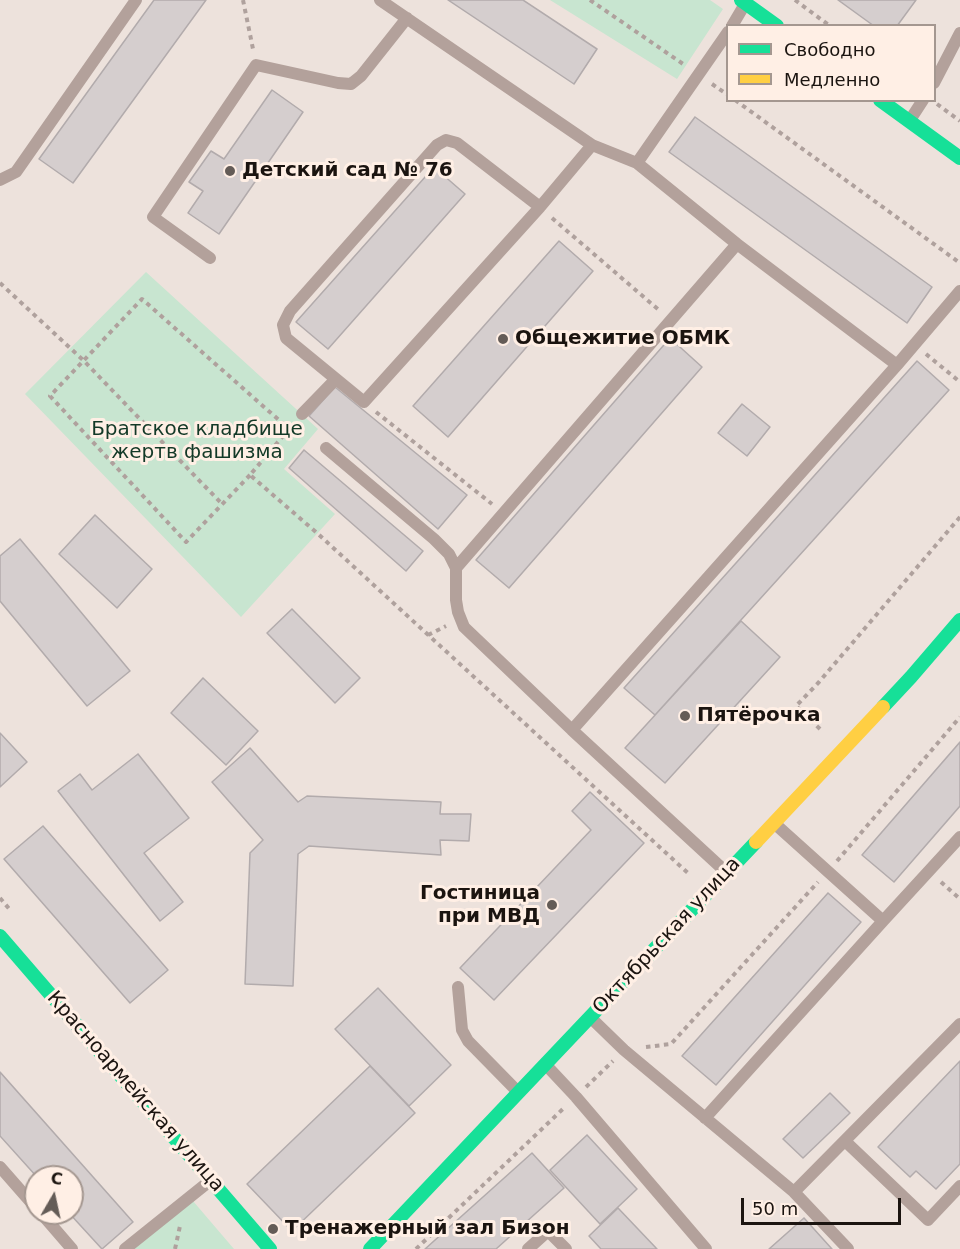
<!DOCTYPE html>
<meta charset="utf-8">
<style>
body{margin:0}
#map{position:relative;width:960px;height:1249px;overflow:hidden;background:#ede2dc;font-family:"DejaVu Sans",sans-serif}
canvas{display:block}
.legend{position:absolute;left:726px;top:24px;width:210px;height:78px;box-sizing:border-box;background:#ffefe5;border:2px solid #a49790;margin:0;padding:8px 10px;list-style:none;font-size:18px;color:#1b1410}
.legend li{display:flex;align-items:center;gap:12px;height:30px}
.legend b{width:30px;border:2px solid #a49790}
.north{position:absolute;left:24px;top:1165px;width:60px;height:60px;box-sizing:border-box;background:#ffefe5;border:2px solid #a49790;border-radius:50%;rotate:9deg;font-size:16px;font-weight:700;line-height:24px;text-align:center;color:#1b1410}
.north::after{content:'';display:block;margin:auto;width:21px;height:27px;background:#645c57;clip-path:polygon(50% 0,100% 100%,50% 72%,0 100%)}
.scale{position:absolute;left:741px;top:1198px;width:160px;height:27px;box-sizing:border-box;border:3px solid #1b1410;border-top:0;padding-left:8px;font-size:18px;line-height:21px;white-space:nowrap;color:#1b1410;-webkit-text-stroke:4px #ffefe5;paint-order:stroke}
</style>
<div id="map">
<canvas width="960" height="1249"></canvas>
<ul class="legend">
<li><b style="height:8px;background:#16e098"></b>Свободно</li>
<li><b style="height:8px;background:#ffcf43"></b>Медленно</li>
</ul>
<div class="north">С</div>
<div class="scale">50 m</div>
</div>
<script>
const ctx = document.querySelector('canvas').getContext('2d');
ctx.lineJoin = 'round';
function fillPath(path, color) {
  ctx.fillStyle = color;
  ctx.fill(path, 'evenodd');
}
function shape(rows) {
  const path = new Path2D();
  for (const r of rows) {
    path.moveTo(r[0], r[1]);
    for (let i = 2; i < r.length; i += 2) path.lineTo(r[i], r[i + 1]);
  }
  return path;
}
function trace(path, color, width, dash) {
  ctx.strokeStyle = color;
  ctx.lineWidth = width;
  ctx.lineCap = dash ? 'butt' : 'round';
  ctx.setLineDash(dash || []);
  ctx.stroke(path);
}
function label(font, color, halo, rows, align = 'center') {
  ctx.font = font + ' "DejaVu Sans",sans-serif';
  ctx.lineWidth = 6;
  ctx.setLineDash([]);
  ctx.textBaseline = 'middle';
  ctx.strokeStyle = halo;
  ctx.fillStyle = color;
  for (const [text, x, y, turn = 0] of rows) {
    ctx.save();
    ctx.translate(x, y);
    ctx.rotate((+turn || 0) * Math.PI / 180);
    ctx.textAlign = isNaN(turn) ? turn : align;
    if (halo) ctx.strokeText(text, 0, 0);
    ctx.fillText(text, 0, 0);
    ctx.restore();
  }
}
fillPath(shape([
 [550,0,710,0,723,9,677,79],
 [146,272,318,429,284,469,335,514,241,617,25,394],
 [193,1201,234,1249,134,1249]
]), '#c8e5d0');
const building = shape([
 [154,0,206,0,73,183,39,159,154,0],
 [448,0,523,0,597,49,574,84,448,0],
 [838,0,916,0,897,26,874,26,838,0],
 [272,90,303,112,219,234,188,213,203,191,189,182,211,151,224,159,272,90],
 [695,117,932,287,907,323,669,152,695,117],
 [434,167,465,194,328,349,296,322,434,167],
 [559,241,593,271,448,437,413,406,559,241],
 [670,338,702,367,509,588,476,560,670,338],
 [917,361,949,390,655,715,624,688,917,361],
 [335,387,467,495,438,529,309,416,335,387],
 [742,404,770,427,747,456,718,433,742,404],
 [304,450,423,551,406,571,289,468,304,450],
 [95,515,152,569,117,608,59,554,95,515],
 [20,539,130,671,87,706,0,601,0,556,20,539],
 [292,609,360,678,335,703,267,633,292,609],
 [741,621,780,657,665,783,625,748,741,621],
 [203,678,258,731,226,765,171,713,203,678],
 [0,733,27,762,0,787,0,733],
 [960,742,960,806,894,882,862,855,960,742],
 [250,748,298,802,307,796,441,802,440,814,471,814,469,841,440,840,441,855,309,846,298,854,293,986,245,984,250,853,263,840,212,782,250,748],
 [138,754,189,818,144,853,183,902,160,921,58,791,80,774,92,790,138,754],
 [590,792,644,843,494,1000,460,968,591,830,572,811,590,792],
 [43,826,168,970,130,1003,4,859,43,826],
 [828,893,861,922,716,1085,682,1056,828,893],
 [378,988,451,1065,409,1106,335,1029,378,988],
 [960,1061,960,1164,936,1189,916,1171,910,1177,878,1147,960,1061],
 [370,1066,415,1113,292,1231,247,1184,370,1066],
 [0,1072,133,1222,102,1249,69,1213,72,1213,72,1177,37,1177,0,1136,0,1072],
 [830,1093,850,1113,803,1158,783,1139,830,1093],
 [587,1135,637,1189,600,1224,550,1170,587,1135],
 [532,1153,564,1188,496,1249,425,1249,532,1153],
 [618,1208,657,1249,601,1249,589,1236,618,1208],
 [804,1218,832,1249,769,1249,804,1218]
]);
fillPath(building, '#d5cece');
trace(building, '#b2abac', 1.5);
trace(shape([
 [243,0,253,49],
 [590,0,686,66],
 [795,0,830,26],
 [712,84,728,95],
 [735,100,960,263],
 [937,104,960,121],
 [552,218,660,311],
 [0,283,83,360,222,504],
 [926,354,960,382],
 [376,412,492,504],
 [250,475,186,542,50,396,142,299,289,429,250,475,317,533,689,874],
 [428,635,446,626],
 [820,729,796,706,819,682,960,517],
 [837,861,960,717],
 [941,882,960,899],
 [0,898,11,911],
 [646,1047,671,1044,818,882],
 [586,1087,613,1061],
 [175,1249,180,1226],
 [416,1249,565,1107]
]), '#afa19d', 4, [4.5, 4.5]);
trace(shape([
 [380,0,592,145,637,163,737,244,897,365,960,291],
 [732,26,745,4],
 [934,83,960,33],
 [910,120,923,100],
 [637,163,728,32],
 [0,180,16,172,136,0],
 [540,207,364,402,286,338,283,325,290,311,437,145,446,140,457,143,540,207,592,145],
 [210,258,153,217,256,65,338,83,351,84,361,76,407,18],
 [302,414,336,379],
 [326,448,434,539,449,554,456,568,456,600,458,612,464,627,572,730],
 [456,568,737,244],
 [774,823,883,921,960,837],
 [726,872,572,730,897,365],
 [458,987,462,1030,468,1041,518,1092],
 [591,1018,624,1050,794,1192,848,1249],
 [546,1065,576,1097,706,1249],
 [705,1118,883,921],
 [845,1141,928,1220,960,1186],
 [0,1167,36,1208],
 [794,1192,960,1024],
 [41,1213,72,1249],
 [125,1249,211,1180],
 [528,1249,548,1231,566,1249]
]), '#b3a19b', 12);
trace(shape([
 [741,0,777,26],
 [880,100,960,158],
 [883,707,911,677,960,620],
 [0,936,270,1249],
 [370,1249,756,842]
]), '#16e098', 14);
trace(shape([
 [756,842,883,707]
]), '#ffcf43', 14);
for (const [x, y, r, color] of [
 [230,171,6,"#645c57"],
 [503,339,6,"#645c57"],
 [685,716,6,"#645c57"],
 [552,905,6,"#645c57"],
 [273,1229,6,"#645c57"]
]) {
  const dot = new Path2D();
  dot.arc(x, y, r, 0, 2 * Math.PI);
  ctx.fillStyle = color;
  ctx.fill(dot);
  trace(dot, '#ffefe5', 2);
}
label('bold 20px', '#1b1410', '#ffefe5', [
 ["Детский сад № 76",242,171],
 ["Общежитие ОБМК",515,339],
 ["Пятёрочка",697,716],
 ["Гостиница",540,894,"right"],
 ["при МВД",540,917,"right"],
 ["Тренажерный зал Бизон",285,1229]
], 'left');
label('20px', '#133927', '#ffefe5', [
 ["Братское кладбище",197,430],
 ["жертв фашизма",197,453]
]);
label('20px', '#1b1410', '#ffefe5', [
 ["Октябрьская улица",667,936,-47],
 ["Красноармейская улица",135,1092,49]
]);
</script>
